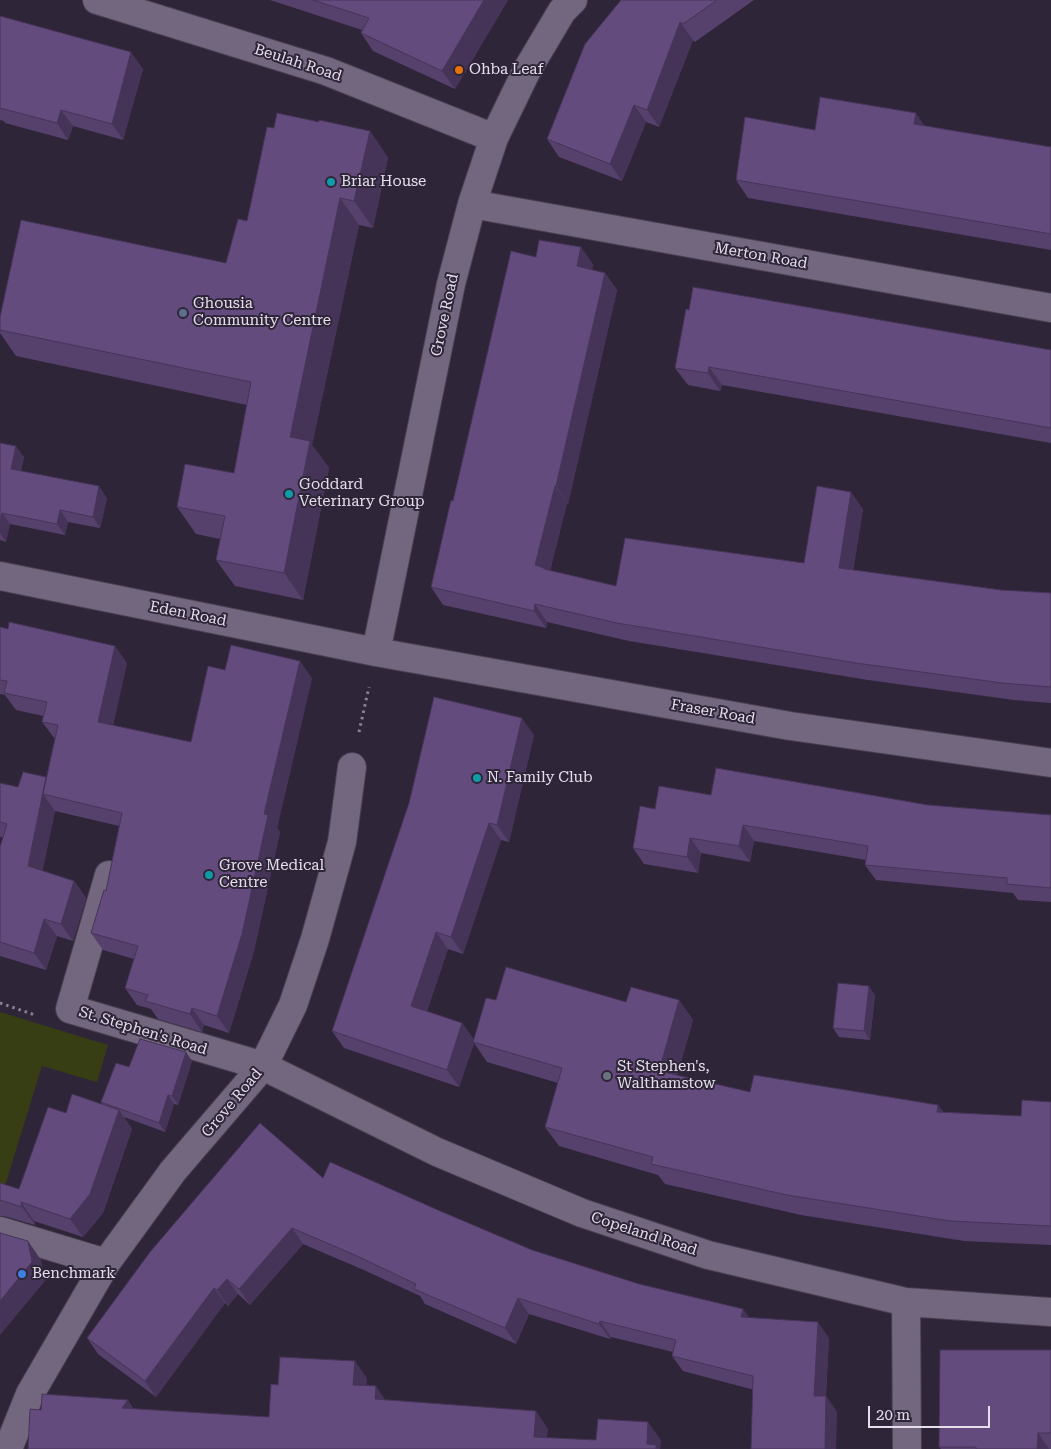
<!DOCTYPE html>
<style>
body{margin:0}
#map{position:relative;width:1051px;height:1449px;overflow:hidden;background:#2f2539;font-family:"Roboto Serif",serif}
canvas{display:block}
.scale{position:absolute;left:868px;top:1406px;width:122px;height:22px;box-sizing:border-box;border:2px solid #e5dfec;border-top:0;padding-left:6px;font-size:15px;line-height:18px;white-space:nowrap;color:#e5dfec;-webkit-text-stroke:4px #2f2539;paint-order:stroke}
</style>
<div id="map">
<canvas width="1051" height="1449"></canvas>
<div class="scale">20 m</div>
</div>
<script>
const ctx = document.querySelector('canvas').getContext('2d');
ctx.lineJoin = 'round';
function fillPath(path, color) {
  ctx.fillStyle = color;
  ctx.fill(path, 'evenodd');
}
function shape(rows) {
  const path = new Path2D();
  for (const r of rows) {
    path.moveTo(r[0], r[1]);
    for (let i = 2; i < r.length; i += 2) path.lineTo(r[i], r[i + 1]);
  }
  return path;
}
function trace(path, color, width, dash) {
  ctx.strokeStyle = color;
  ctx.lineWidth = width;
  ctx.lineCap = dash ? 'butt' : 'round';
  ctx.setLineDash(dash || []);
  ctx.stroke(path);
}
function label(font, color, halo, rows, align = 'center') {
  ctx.font = font + ' "Roboto Serif",serif';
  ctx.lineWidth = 4;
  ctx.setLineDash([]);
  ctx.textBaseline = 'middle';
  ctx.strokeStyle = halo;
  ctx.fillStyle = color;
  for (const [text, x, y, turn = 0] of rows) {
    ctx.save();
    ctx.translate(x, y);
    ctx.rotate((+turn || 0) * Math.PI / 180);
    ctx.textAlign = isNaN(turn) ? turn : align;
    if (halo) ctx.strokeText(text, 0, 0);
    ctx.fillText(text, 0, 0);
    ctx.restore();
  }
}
fillPath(shape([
 [0,1012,108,1045,97,1082,42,1066,3,1192,0,1191]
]), '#373e13');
const minor = shape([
 [97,0,326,71,494,138],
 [472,204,1051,308],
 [0,576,376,652,790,726,1051,763],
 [376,652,451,284,472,204,494,138,527,70,562,11,573,0],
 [109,875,70,1009,263,1066,437,1152,582,1213,708,1255,906,1302,1051,1312],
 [0,1231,106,1263],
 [906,1302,907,1449],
 [8,1449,30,1394,106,1263,173,1171,263,1066,293,1005,315,939,342,842,352,767]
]);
trace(minor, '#484051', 30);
trace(shape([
 [359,732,369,687],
 [0,1003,35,1015]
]), '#8a8292', 3, [2.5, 4]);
trace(minor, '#72677f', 28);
fillPath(shape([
 [270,0,508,0,455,89,373,51,361,33,362,30],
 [621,0,754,0,695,42,693,40,659,127,646,122,622,181,559,157,547,139],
 [0,16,143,69,123,140,73,126,68,140,5,123,4,121,0,120],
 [319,122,370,131,388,158,373,228,359,225,312,445,329,468,303,600,235,586,216,560,220,539,196,534,177,507,234,473,247,405,16,356,0,333,0,317,226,263,247,221],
 [924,126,1051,147,1051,250,748,198,736,180,815,130],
 [536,257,593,264,592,270,605,273,617,290,568,504,567,503,550,571,616,586,804,563,863,509,853,570,1001,590,1051,593,1051,703,1014,700,868,680,629,641,547,622,546,628,443,605,431,587,453,501],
 [1051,350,1051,443,722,385,720,391,688,385,675,368],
 [0,443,24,457,21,471,107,498,100,528,68,522,65,535,10,524,6,542,0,540],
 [0,627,127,663,113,725,191,742,225,670,312,678,277,828,280,832,254,951,229,1033,204,1025,202,1032,158,1019,151,1009,137,1005,125,988,134,959,103,950,91,933,106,891,119,826,55,811,42,871,74,881,86,898,73,941,57,936,46,970,0,956,0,847,3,837,0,837,0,783,18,787,46,778,55,739,42,722,43,716,16,710,5,695,0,694],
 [534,735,509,842,501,840,463,954,448,949,427,1011,462,1023,474,1040,496,1000,626,1002,679,1000,693,1020,677,1075,750,1092,938,1105,943,1112,1021,1116,1051,1102,1051,1245,964,1241,801,1215,665,1184,658,1175,559,1146,545,1127,558,1083,487,1062,474,1043,459,1087,344,1048,332,1031],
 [711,795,928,805,1051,815,1051,902,1018,900,1013,893,876,880,865,865,866,860,754,841,750,862,701,853,698,873,644,864,633,848,655,809],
 [875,995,870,1040,839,1037,833,1028],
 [192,1061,178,1105,174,1104,165,1132,124,1117,132,1129,103,1213,83,1237,34,1221,35,1225,4,1216,0,1216,0,1183,19,1189,66,1113,103,1105,101,1102,129,1067],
 [323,1178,440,1211,532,1250,639,1284,743,1309,749,1318,829,1338,826,1396,837,1412,683,1371,672,1356,673,1352,611,1337,610,1339,529,1314,516,1344,425,1304,420,1296,366,1271,303,1244,250,1305,238,1294,228,1306,225,1303,156,1397,98,1354,87,1338],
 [1051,1350,1051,1449,941,1449,939,1447]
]), '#56406c');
fillPath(shape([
 [484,0,508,0,455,89,442,71],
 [680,22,693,40,659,127,647,110],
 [131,52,143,69,123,140,112,124],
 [634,105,646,122,622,181,610,164],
 [61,110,73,126,68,140,57,123],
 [916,113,928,131,914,124],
 [370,131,388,158,373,228,354,201],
 [340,198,359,225,312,445,329,468,303,600,284,573,290,437],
 [581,247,593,264,589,283,577,266],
 [605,273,617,290,568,504,556,486],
 [709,367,722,385,720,391,708,373],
 [16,446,24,457,19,480,11,469],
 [99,486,107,498,100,528,93,517],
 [555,486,567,503,549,575,535,565],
 [851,492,863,509,851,586,839,568],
 [60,510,68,522,65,535,57,524],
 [2,513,10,524,6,542,0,533,0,522],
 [535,604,547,622,546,628,534,611],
 [115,646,127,663,110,739,98,722],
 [300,661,312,678,277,828,280,832,254,951,229,1033,217,1016],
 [522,718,534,735,509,842,497,825],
 [46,777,43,794,55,811,40,884,28,866],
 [489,823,501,840,463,954,451,937],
 [743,825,754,841,750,862,739,846],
 [690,838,701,853,698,873,687,857],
 [74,881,86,898,73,941,61,924],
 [44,919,57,936,46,970,34,953],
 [436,932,448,949,423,1023,411,1006],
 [869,986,875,995,870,1040,864,1031],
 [679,1000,693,1020,673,1091,659,1071],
 [192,1008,204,1025,202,1032,190,1014],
 [462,1023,475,1041,459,1087,447,1070],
 [186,1052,192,1061,178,1105,172,1096],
 [168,1095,174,1104,165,1132,159,1123],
 [938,1105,952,1124,937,1112],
 [119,1110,132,1129,103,1213,83,1237,70,1219],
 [21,1202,34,1221,35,1225,22,1207],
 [292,1228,303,1244,250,1305,239,1289],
 [28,1241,41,1260,45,1281,0,1335,0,1301],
 [227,1279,238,1294,228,1306,217,1290],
 [214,1288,225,1303,156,1397,145,1381],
 [518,1298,529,1314,516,1344,505,1328],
 [743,1309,754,1325,741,1317],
 [600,1321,611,1337,610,1339,599,1324],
 [818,1322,829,1338,825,1411,814,1396],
 [355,1361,367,1378,366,1402,353,1385],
 [376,1386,388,1404,375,1399],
 [826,1396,837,1412,836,1449,825,1449],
 [128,1400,140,1418,122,1408],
 [536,1411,548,1429,546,1449,534,1437],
 [648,1422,661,1440,660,1449,650,1449,647,1444],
 [1038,1433,1049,1449,1037,1449]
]), '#463458');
const building = shape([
 [313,0,484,0,442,71,361,33,369,18,313,0],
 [621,0,717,0,683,24,680,22,647,110,634,105,610,164,547,139,585,44,621,0],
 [0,16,131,52,112,124,61,110,57,123,0,108,0,16],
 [820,97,916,113,914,124,1051,147,1051,234,736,180,745,117,815,130,820,97],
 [277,113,319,122,319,120,370,131,354,201,340,198,290,437,310,441,284,573,216,560,225,516,177,507,185,464,234,473,251,382,0,330,0,317,21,220,226,263,238,219,247,221,267,127,274,128,277,113],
 [539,240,581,247,577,266,605,273,556,486,555,486,535,565,544,568,544,569,616,586,625,538,804,563,817,486,851,492,839,568,1001,590,1051,593,1051,687,1002,683,856,663,617,623,535,604,534,611,431,587,451,500,453,501,511,251,536,257,539,240],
 [693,287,1051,350,1051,428,709,367,708,373,675,368,686,309,689,310,693,287],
 [0,443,16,446,11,469,99,486,93,517,60,510,57,524,2,513,0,522,0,443],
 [9,622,115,646,98,722,191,742,208,666,225,670,231,645,300,661,264,814,268,815,242,934,217,1016,192,1008,190,1014,145,1001,148,995,125,988,138,946,91,933,104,890,106,891,122,813,43,794,58,725,42,722,47,702,4,693,7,681,0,680,0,627,8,629,9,622],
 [434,697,522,718,497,825,489,823,451,937,436,932,411,1006,462,1023,447,1070,332,1031,409,803,434,697],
 [716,768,928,805,1051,815,1051,888,1007,884,1007,878,865,865,868,846,743,825,739,846,690,838,687,857,633,848,640,806,655,809,659,786,711,795,716,768],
 [23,772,46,777,28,866,74,881,61,924,44,919,34,953,0,942,0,847,7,824,0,822,0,783,18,787,23,772],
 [506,967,626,1002,631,987,679,1000,659,1071,750,1092,754,1075,938,1105,937,1112,1021,1116,1022,1100,1051,1102,1051,1226,950,1221,787,1195,651,1164,653,1157,545,1127,562,1068,473,1042,486,998,496,1000,506,967],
 [838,983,869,986,864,1031,833,1028,838,983],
 [140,1039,186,1052,172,1096,168,1095,159,1123,101,1102,116,1063,129,1067,140,1039],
 [72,1094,119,1110,90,1194,70,1219,21,1202,22,1207,0,1200,0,1183,19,1189,48,1107,66,1113,72,1094],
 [260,1123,323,1178,330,1162,440,1211,532,1250,639,1284,743,1309,741,1317,818,1322,814,1396,826,1396,825,1449,751,1449,753,1376,672,1356,676,1340,600,1321,599,1324,518,1298,505,1328,414,1289,416,1284,355,1255,292,1228,239,1289,227,1279,217,1290,214,1288,145,1381,87,1338,150,1252,260,1123],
 [0,1233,28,1241,32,1262,0,1301,0,1233],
 [940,1350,1051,1350,1051,1433,1038,1433,1037,1449,976,1449,976,1447,939,1447,940,1350],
 [280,1357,355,1361,353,1385,376,1386,375,1399,536,1411,534,1437,596,1440,598,1419,648,1422,647,1444,656,1445,656,1449,28,1449,30,1409,41,1410,42,1394,128,1400,122,1408,269,1417,271,1384,278,1385,280,1357]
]);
fillPath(building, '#644b7d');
trace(building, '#463458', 1);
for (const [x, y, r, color] of [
 [459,70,5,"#e8710a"],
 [331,182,5,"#0f9aa8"],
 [183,313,5,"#5c6f8a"],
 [289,494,5,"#0f9aa8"],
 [477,778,5,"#0f9aa8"],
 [209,875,5,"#0f9aa8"],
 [607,1076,5,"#6b7280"],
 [22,1274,5,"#3f7fe0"]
]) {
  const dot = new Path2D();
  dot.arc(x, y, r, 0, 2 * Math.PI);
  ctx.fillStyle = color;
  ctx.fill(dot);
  trace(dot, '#2f2539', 2);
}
label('15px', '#e5dfec', '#2f2539', [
 ["Beulah Road",298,63,18],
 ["Merton Road",761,256,10],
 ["Grove Road",445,315,-78],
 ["Eden Road",188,614,11],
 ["Fraser Road",713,712,10],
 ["St. Stephen's Road",143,1031,17],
 ["Grove Road",232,1103,-50],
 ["Copeland Road",644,1234,18]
]);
label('15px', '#e5dfec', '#2f2539', [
 ["Ohba Leaf",469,70],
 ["Briar House",341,182],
 ["Ghousia",193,304],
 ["Community Centre",193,321],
 ["Goddard",299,485],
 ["Veterinary Group",299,502],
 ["N. Family Club",487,778],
 ["Grove Medical",219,866],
 ["Centre",219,883],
 ["St Stephen's,",617,1067],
 ["Walthamstow",617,1084],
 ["Benchmark",32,1274]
], 'left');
</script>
